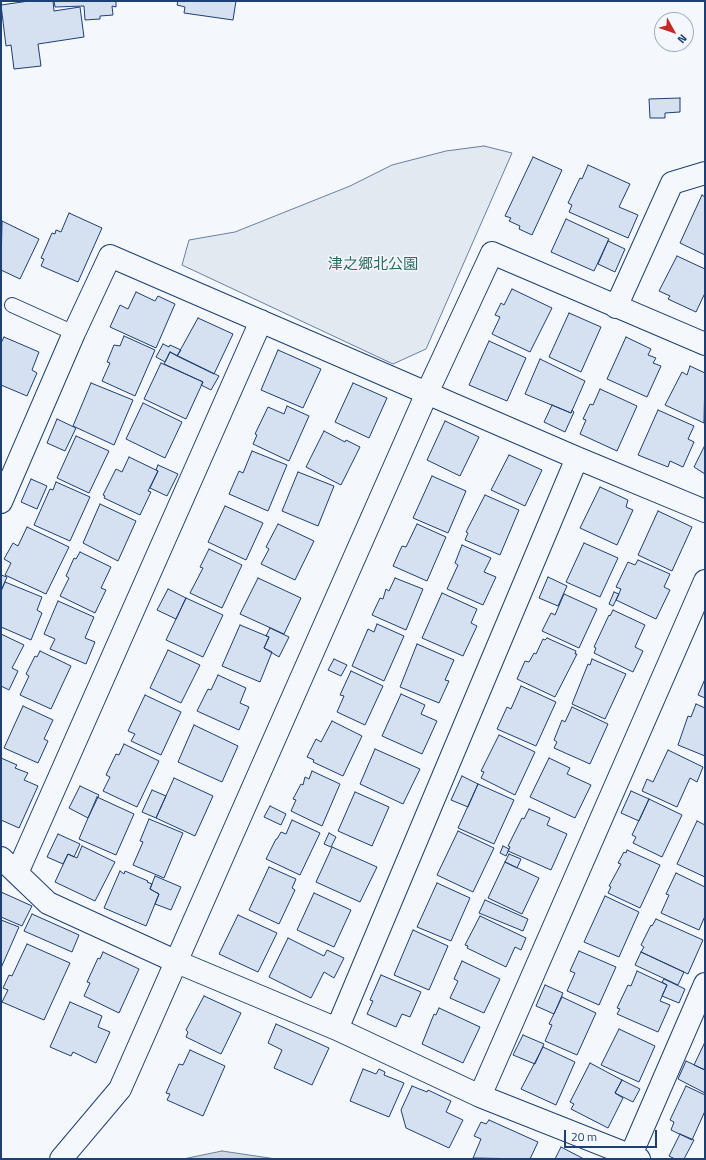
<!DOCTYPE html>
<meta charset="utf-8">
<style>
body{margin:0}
#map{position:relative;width:706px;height:1160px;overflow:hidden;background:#f4f7fb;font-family:"Titillium Web",sans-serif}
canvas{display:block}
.frame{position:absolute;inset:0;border:2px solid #1d3f73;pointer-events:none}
.north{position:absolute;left:654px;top:12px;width:40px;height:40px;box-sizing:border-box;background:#f4f7fb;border:1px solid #9eadc5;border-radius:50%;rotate:130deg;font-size:11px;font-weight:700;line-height:16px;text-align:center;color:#1d3f73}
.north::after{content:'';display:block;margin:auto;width:14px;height:18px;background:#c62828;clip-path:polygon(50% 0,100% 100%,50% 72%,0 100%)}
.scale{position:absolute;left:564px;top:1130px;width:93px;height:18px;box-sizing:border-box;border:2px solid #1d3f73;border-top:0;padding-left:5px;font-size:12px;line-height:14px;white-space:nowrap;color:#1d3f73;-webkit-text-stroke:3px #f4f7fb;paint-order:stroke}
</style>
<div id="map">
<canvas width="706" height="1160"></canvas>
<div class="frame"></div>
<div class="north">N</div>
<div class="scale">20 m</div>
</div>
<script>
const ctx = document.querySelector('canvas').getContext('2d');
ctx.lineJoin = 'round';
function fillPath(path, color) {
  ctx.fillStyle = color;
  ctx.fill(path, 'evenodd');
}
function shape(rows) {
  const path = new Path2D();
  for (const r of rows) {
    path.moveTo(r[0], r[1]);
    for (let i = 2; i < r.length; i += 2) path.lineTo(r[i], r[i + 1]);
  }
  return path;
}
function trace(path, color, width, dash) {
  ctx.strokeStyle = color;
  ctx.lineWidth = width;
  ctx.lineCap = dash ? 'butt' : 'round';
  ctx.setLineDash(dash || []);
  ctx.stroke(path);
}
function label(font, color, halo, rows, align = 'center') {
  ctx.font = font + ' "Titillium Web","Noto Sans JP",sans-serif';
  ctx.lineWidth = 3;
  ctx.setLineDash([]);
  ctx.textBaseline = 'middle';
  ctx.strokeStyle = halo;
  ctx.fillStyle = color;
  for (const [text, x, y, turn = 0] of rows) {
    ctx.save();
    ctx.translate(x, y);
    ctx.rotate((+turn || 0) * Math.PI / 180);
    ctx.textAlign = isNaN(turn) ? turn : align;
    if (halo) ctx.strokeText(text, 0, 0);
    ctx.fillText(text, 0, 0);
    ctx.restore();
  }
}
const green = shape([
 [484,146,512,153,426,349,393,364,182,265,189,240,235,232,350,186,392,165,446,151,484,146]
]);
fillPath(green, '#e3e9f0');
trace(green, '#687fa3', 1);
const water = shape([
 [222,1151,276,1159,183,1159,222,1151]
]);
fillPath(water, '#cfd7e4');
trace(water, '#687fa3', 1);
const building = shape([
 [29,1,53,1,54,11,80,7,84,37,38,44,41,66,14,69,11,45,6,46,1,5,29,1],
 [54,1,116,1,116,7,112,6,113,15,100,16,100,19,85,20,84,6,55,7,54,1],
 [178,1,236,1,233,20,184,13,185,7,177,5,178,1],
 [680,98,680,112,665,113,665,118,650,118,649,99,680,98],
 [533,157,562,170,532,235,519,229,520,226,509,221,511,218,505,216,533,157],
 [588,165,630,184,619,207,638,215,628,238,569,212,572,205,568,203,580,178,582,179,588,165],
 [702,195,705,197,705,255,680,243,702,195],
 [69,213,102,228,78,282,41,266,44,259,41,258,52,233,55,234,56,230,61,232,69,213],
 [566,219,609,239,594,271,551,252,566,219],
 [2,221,39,239,20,279,1,270,2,221],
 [608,241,625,249,615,272,598,264,608,241],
 [677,256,705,269,705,293,696,312,668,299,670,296,659,291,677,256],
 [512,289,552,308,530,352,492,334,500,317,495,315,501,303,504,305,512,289],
 [136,292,155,301,158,296,175,304,156,348,110,327,120,305,128,309,136,292],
 [569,313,601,327,581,372,549,357,569,313],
 [198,318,233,334,214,374,177,356,198,318],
 [124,336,155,350,135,396,102,381,110,363,107,362,114,345,120,346,124,336],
 [4,337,39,352,32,370,37,373,27,396,1,385,1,343,4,337],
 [626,337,651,349,648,355,656,358,653,363,661,366,647,397,607,379,626,337],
 [489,341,526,358,507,401,469,385,489,341],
 [163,344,169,347,170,345,181,350,177,356,170,352,165,362,156,357,163,344],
 [278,350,321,369,303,408,261,390,278,350],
 [170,352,219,376,211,390,201,385,203,382,164,364,170,352],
 [540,359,585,381,571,413,525,394,540,359],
 [161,363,203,382,186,419,144,399,161,363],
 [690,366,705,373,704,423,665,405,682,372,687,375,690,366],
 [91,383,133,400,114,445,73,426,91,383],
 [353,383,387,398,369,438,335,422,353,383],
 [600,389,637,406,617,451,580,434,586,420,583,419,590,404,593,405,600,389],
 [143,403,182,422,165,458,126,439,143,403],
 [552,405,571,413,572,410,574,412,565,432,544,422,552,405],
 [287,406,309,416,289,461,253,444,257,435,255,434,268,407,284,414,287,406],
 [658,410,694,426,688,439,694,442,683,467,670,461,668,467,638,455,658,410],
 [57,419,76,428,65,451,47,443,57,419],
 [445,421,479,437,460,476,427,460,445,421],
 [324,431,345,442,346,440,360,447,341,485,306,467,324,431],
 [76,436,109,451,89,493,57,478,76,436],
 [705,445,705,474,694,467,705,445],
 [252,451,287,465,268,511,229,494,239,471,243,473,252,451],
 [509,455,542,470,525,506,491,490,509,455],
 [129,457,158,471,148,491,151,492,140,515,104,498,105,496,103,495,116,469,122,472,129,457],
 [158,465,178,474,167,496,150,488,158,471,156,470,158,465],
 [298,472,334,486,318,526,282,511,298,472],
 [432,476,466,491,448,533,413,518,432,476],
 [31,479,47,486,37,509,21,502,31,479],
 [56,482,90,497,70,541,34,525,50,489,53,490,56,482],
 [600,487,628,500,626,507,633,510,617,545,580,528,600,487],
 [485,495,519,510,500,555,465,540,468,533,466,532,485,495],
 [100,504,136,521,118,561,83,543,100,504],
 [225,506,263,523,246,560,208,542,225,506],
 [658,511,692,527,672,571,638,555,658,511],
 [278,524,314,541,295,580,261,564,269,549,266,547,278,524],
 [417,524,446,537,427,581,393,566,402,546,406,547,417,524],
 [27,527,69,547,46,594,5,575,11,563,4,559,13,543,18,546,27,527],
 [584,543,618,558,600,597,566,582,584,543],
 [462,545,491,558,484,572,496,577,483,605,447,589,458,565,455,563,462,545],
 [209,549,242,565,222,608,190,593,203,568,200,567,209,549],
 [80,552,111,567,101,588,106,590,95,613,60,596,69,578,66,576,74,558,76,559,80,552],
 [638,560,670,574,664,587,670,590,656,619,616,600,621,589,616,587,628,562,635,565,638,560],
 [1,575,7,577,1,591,1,575],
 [548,577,567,586,558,606,539,598,548,577],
 [258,578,301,598,284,634,240,614,258,578],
 [395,578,423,589,406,630,372,615,380,598,383,599,386,589,389,591,395,578],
 [5,582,42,597,37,610,42,613,31,640,1,627,1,591,5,582],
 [168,589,186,598,176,619,157,610,168,589],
 [614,592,619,594,613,606,609,604,614,592],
 [442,593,477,609,471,623,477,626,463,656,422,638,442,593],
 [564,594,597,609,579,648,542,631,551,613,555,615,564,594],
 [186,598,223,615,203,657,166,640,186,598],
 [58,601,94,617,85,638,95,642,86,664,50,649,55,639,44,634,58,601],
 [613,610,645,625,635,647,643,651,633,672,594,653,596,648,594,647,609,615,610,616,613,610],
 [377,624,404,636,384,681,352,666,368,629,374,632,377,624],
 [240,625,269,637,264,648,272,652,260,682,222,666,240,625],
 [270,628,289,637,279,657,264,648,269,637,266,636,270,628],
 [1,634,24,645,12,668,18,671,9,690,1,686,1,634],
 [547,638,576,651,575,654,577,654,555,697,517,679,525,661,529,662,534,653,536,654,543,639,545,640,547,638],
 [417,644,454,660,445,680,449,681,439,703,400,687,417,644],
 [168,650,200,665,181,703,150,688,168,650],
 [40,651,71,666,51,709,20,695,29,676,26,674,35,656,37,657,40,651],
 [334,659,347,665,341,676,328,670,334,659],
 [592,659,626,674,605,719,572,704,588,664,590,665,592,659],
 [351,671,383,686,365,725,337,712,344,696,340,695,351,671],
 [218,675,246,688,240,703,249,707,239,730,197,711,208,689,211,690,218,675],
 [705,679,705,698,698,695,705,679],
 [521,686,556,702,536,746,497,729,507,707,511,709,521,686],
 [401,694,425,705,421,714,437,721,422,754,382,736,401,694],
 [145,695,181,712,161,755,131,741,135,734,128,731,145,695],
 [696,704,705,708,705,756,678,745,688,716,691,717,696,704],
 [23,706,53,720,44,739,48,741,38,763,4,748,23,706],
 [572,707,608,724,590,764,554,748,557,742,554,740,562,720,565,722,572,707],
 [332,721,362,736,343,776,313,762,314,760,307,757,316,739,321,742,332,721],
 [194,725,238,746,222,782,178,762,194,725],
 [499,735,535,752,515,795,481,778,484,772,481,771,499,735],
 [124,744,159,761,137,807,103,791,110,777,106,775,116,754,119,755,124,744],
 [375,749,420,769,403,804,360,784,375,749],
 [668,750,703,767,697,782,690,778,677,807,642,791,647,779,653,782,668,750],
 [1,758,17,765,15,768,28,773,24,780,38,786,19,828,1,820,1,758],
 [549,758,570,768,567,774,591,785,575,818,530,797,549,758],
 [312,771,340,784,322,826,291,811,296,800,293,799,301,784,303,785,305,777,309,779,312,771],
 [462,776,478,784,468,807,451,800,462,776],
 [174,778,213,796,195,836,156,818,174,778],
 [478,784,514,800,494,844,458,828,478,784],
 [80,786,99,795,88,818,69,808,80,786],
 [152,790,166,796,156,818,142,812,152,790],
 [631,791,649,799,639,821,621,813,631,791],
 [355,792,389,807,372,846,338,831,355,792],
 [97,797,134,814,116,855,79,839,97,797],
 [649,799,682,815,662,857,633,843,636,837,632,835,649,799],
 [270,806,286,814,281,825,264,817,270,806],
 [529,809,550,818,547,825,567,834,551,870,508,851,510,847,508,846,522,818,524,819,529,809],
 [149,819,183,833,164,878,133,865,143,842,140,841,149,819],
 [292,820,320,833,300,875,266,859,276,839,277,839,281,832,286,834,292,820],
 [697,821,705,825,705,877,677,864,697,821],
 [458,831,494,848,473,892,437,875,458,831],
 [329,833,336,837,331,847,324,844,329,833],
 [58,834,80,844,74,857,68,854,63,864,47,857,58,834],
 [82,846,115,862,95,901,55,882,68,854,77,858,82,846],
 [503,846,509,849,506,856,500,853,503,846],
 [332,847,377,867,360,902,316,882,332,847],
 [627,850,660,865,640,908,608,893,611,887,609,886,621,864,618,863,624,852,626,853,627,850],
 [509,854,521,859,517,868,505,862,509,854],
 [505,862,539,878,522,914,488,898,505,862],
 [269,867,296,879,292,888,295,890,279,924,249,910,269,867],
 [120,871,124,874,125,871,148,881,147,882,152,884,150,889,159,894,146,926,104,908,120,871],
 [676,873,705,887,705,916,699,930,661,913,669,895,666,894,676,873],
 [155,876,181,887,171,910,155,904,159,894,150,889,155,876],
 [437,883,470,898,451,941,417,927,437,883],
 [1,892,32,906,22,926,1,917,1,892],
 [314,893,351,910,334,947,297,930,314,893],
 [605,896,639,912,619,957,584,942,605,896],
 [485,900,528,919,523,931,479,913,485,900],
 [32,914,79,935,72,952,24,931,32,914],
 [238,915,277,933,258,972,219,954,238,915],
 [480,916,526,938,521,950,515,947,506,967,467,948,468,946,465,945,480,916],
 [656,919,703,940,688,974,641,952,644,947,641,945,651,925,652,926,656,919],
 [1,920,19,927,1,968,1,920],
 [413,930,448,946,429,990,394,975,413,930],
 [288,938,324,956,327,950,344,958,334,978,324,972,311,998,269,977,288,938],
 [27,944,70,963,44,1020,2,1002,8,990,3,988,9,975,12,976,27,944],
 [579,951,616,967,599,1005,567,991,575,973,570,971,579,951],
 [103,952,139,969,119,1013,84,996,90,983,87,982,98,958,100,959,103,952],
 [641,952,684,972,678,985,635,965,641,952],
 [462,961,500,979,484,1013,450,998,458,981,454,979,462,961],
 [637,971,667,985,660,1001,670,1005,658,1032,617,1014,620,1009,617,1008,628,985,631,986,637,971],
 [381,975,421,992,410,1017,402,1014,396,1027,367,1014,373,1001,370,1000,381,975],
 [664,979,685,989,679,1003,662,996,667,985,662,982,664,979],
 [545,985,563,993,554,1014,536,1006,545,985],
 [204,996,241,1013,221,1054,186,1037,188,1032,186,1030,204,996],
 [562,997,596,1013,577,1055,545,1041,552,1025,549,1024,562,997],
 [70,1002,102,1016,98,1027,110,1032,96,1063,73,1052,71,1056,50,1047,70,1002],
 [439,1008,480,1027,463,1063,422,1044,434,1014,436,1015,439,1008],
 [276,1024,329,1048,312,1085,274,1068,282,1050,268,1043,276,1024],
 [619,1029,655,1046,639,1082,601,1065,619,1029],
 [523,1035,544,1044,535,1064,513,1055,523,1035],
 [705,1042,705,1070,694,1065,705,1042],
 [543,1047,575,1062,556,1105,521,1089,543,1047],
 [190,1050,225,1066,203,1116,167,1100,170,1094,166,1093,179,1064,183,1065,190,1050],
 [686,1061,705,1070,705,1093,678,1079,686,1061],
 [590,1063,622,1080,615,1093,623,1098,608,1128,571,1109,574,1104,570,1102,590,1063],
 [363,1069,376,1074,379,1069,385,1072,384,1075,404,1083,389,1117,350,1101,363,1069],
 [622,1080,640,1089,633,1102,615,1093,622,1080],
 [412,1086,427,1092,428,1090,451,1101,446,1112,463,1120,449,1148,406,1128,401,1110,412,1086],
 [686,1086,705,1095,705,1111,692,1140,671,1130,674,1122,670,1120,686,1086],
 [489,1120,538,1142,530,1159,473,1158,481,1139,474,1136,481,1122,486,1124,489,1120],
 [680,1134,694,1140,684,1159,675,1159,669,1156,680,1134],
 [561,1147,584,1159,555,1159,561,1147]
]);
fillPath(building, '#d5e0f0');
trace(building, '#1d3f73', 1);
const lane = shape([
 [12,305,74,333]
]);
const street = shape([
 [616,307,672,183,705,173],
 [427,393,492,253,705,344],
 [1,502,74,333,110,256,577,458,705,511],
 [1,858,48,903,177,962,337,1029,480,1096,639,1159],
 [17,873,261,321],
 [337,1029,577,458],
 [480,1096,705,581],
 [631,1155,705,984]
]);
const secondary = shape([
 [61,1159,120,1089,427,393]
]);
trace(lane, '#1d3f73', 16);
trace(street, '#1d3f73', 24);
trace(secondary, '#1d3f73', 24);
trace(lane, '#f4f7fb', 14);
trace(street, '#f4f7fb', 22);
trace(secondary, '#f4f7fb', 22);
label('15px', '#2c6c60', '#f4f7fb', [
 ["津之郷北公園",373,265]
]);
</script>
